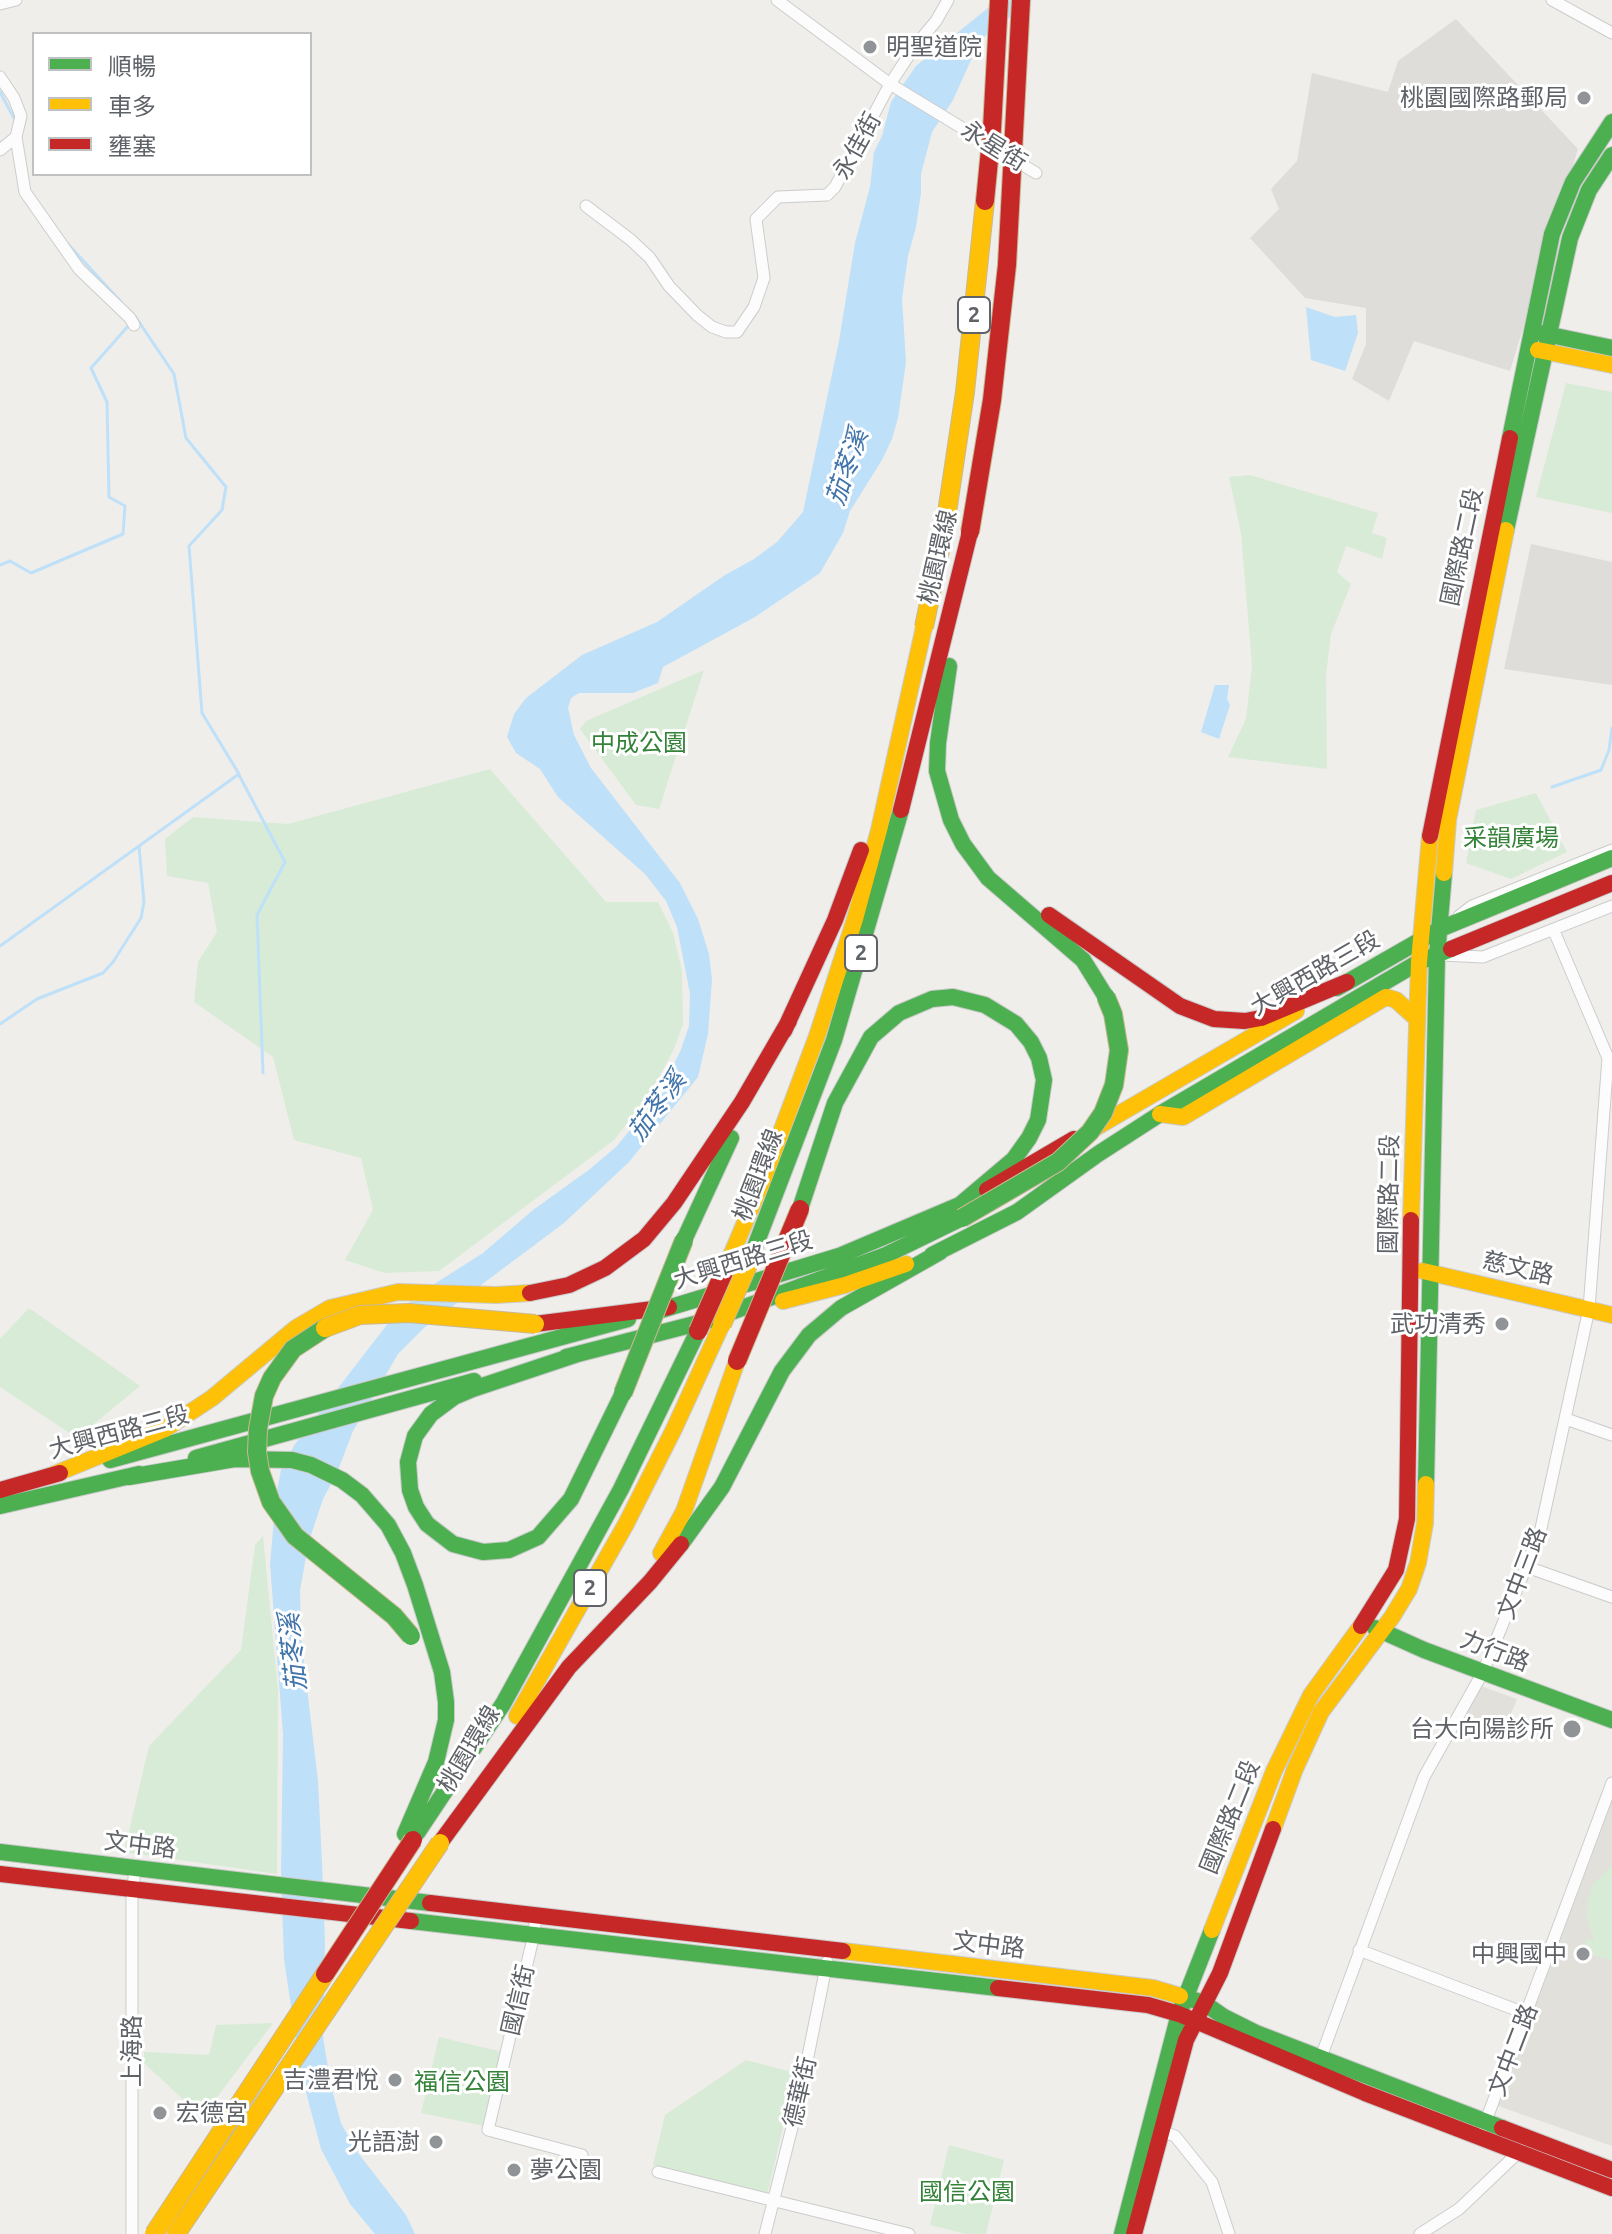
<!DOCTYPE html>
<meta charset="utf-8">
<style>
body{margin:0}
#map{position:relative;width:1612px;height:2234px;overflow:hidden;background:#efeeea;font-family:Ubuntu,"Noto Sans TC",sans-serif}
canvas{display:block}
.legend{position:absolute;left:32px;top:32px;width:280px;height:144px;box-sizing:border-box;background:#fff;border:2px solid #bfc1c3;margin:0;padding:10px 14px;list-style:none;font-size:24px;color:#5f6368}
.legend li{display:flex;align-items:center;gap:16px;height:40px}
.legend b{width:40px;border:2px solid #bfc1c3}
</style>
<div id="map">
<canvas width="1612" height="2234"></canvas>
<ul class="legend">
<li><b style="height:10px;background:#4caf50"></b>順暢</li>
<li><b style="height:10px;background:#ffc107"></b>車多</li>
<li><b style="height:10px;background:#c62828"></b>壅塞</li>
</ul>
</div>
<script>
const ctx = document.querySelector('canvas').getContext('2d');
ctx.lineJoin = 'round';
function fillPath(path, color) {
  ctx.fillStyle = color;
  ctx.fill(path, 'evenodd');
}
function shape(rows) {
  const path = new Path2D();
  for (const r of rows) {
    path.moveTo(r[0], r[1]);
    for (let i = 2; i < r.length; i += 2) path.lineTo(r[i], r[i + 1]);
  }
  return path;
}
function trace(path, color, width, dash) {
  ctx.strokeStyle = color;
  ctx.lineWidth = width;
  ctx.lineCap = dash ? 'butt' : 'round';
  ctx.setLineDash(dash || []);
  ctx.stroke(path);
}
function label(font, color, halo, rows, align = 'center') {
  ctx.font = font + ' Ubuntu,"Noto Sans TC",sans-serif';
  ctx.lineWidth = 6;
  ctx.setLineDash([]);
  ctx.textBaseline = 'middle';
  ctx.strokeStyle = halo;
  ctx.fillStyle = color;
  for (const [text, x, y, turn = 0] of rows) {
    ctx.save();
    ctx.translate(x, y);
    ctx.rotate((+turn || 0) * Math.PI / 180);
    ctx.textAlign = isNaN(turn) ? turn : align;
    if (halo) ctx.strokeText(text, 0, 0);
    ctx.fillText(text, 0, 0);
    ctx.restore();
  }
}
fillPath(shape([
 [1456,19,1578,149,1510,371,1414,341,1389,401,1352,379,1366,344,1366,308,1305,298,1250,238,1279,209,1271,189,1297,161,1312,73,1388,92,1398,61],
 [1531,544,1612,562,1612,685,1504,669]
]), '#dfddda');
fillPath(shape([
 [1481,1686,1517,1699,1501,1738,1459,1722],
 [1612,1801,1612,2146,1498,2106]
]), '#e2e0da');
fillPath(shape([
 [1566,383,1612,392,1612,513,1536,497],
 [1250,475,1378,513,1372,533,1387,538,1382,559,1346,546,1337,572,1351,584,1331,634,1326,675,1327,769,1228,757,1246,719,1252,666,1241,533,1229,477],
 [704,670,659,809,636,805,580,729,586,721],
 [490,769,606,902,658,902,673,933,682,971,683,1024,674,1049,650,1094,614,1140,439,1271,385,1273,345,1260,373,1210,361,1158,294,1140,273,1057,194,1002,198,962,217,932,208,883,167,876,165,839,193,817,288,824],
 [1536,793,1567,852,1511,879,1466,863,1476,810],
 [29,1308,140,1386,77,1438,0,1387,0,1339],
 [263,1536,278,1690,277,1874,124,1852,149,1746,241,1650,255,1545],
 [1612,1866,1612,1961,1583,1951,1587,1938,1594,1940,1587,1919,1588,1898,1593,1884],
 [273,2023,202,2117,144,2063,144,2052,209,2055,216,2025],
 [439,2037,503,2052,485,2126,421,2113],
 [746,2060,796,2073,767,2195,653,2165,665,2115],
 [949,2145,1004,2160,986,2234,966,2234,930,2225]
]), '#d8ebd6');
fillPath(shape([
 [998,0,1033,0,980,40,953,100,932,132,921,174,921,193,916,227,908,256,902,299,906,362,898,418,892,439,882,460,850,511,843,533,820,573,755,617,663,667,658,683,633,693,579,693,571,698,568,708,574,735,591,768,680,883,698,919,709,954,712,979,708,1034,698,1077,629,1162,564,1223,425,1327,398,1354,353,1431,337,1473,323,1499,309,1541,300,1590,301,1637,318,1781,322,1862,325,1942,323,2037,331,2086,341,2123,355,2149,406,2215,415,2234,375,2234,350,2204,321,2149,301,2073,284,1959,281,1874,283,1734,270,1564,276,1496,281,1470,295,1444,389,1322,417,1295,483,1253,533,1210,590,1169,617,1146,658,1095,680,1052,689,1026,690,994,677,927,666,901,645,874,558,797,540,769,516,753,507,737,514,714,526,698,582,655,657,622,725,575,754,559,777,542,803,512,839,341,855,243,870,187,874,152,882,136,891,102,916,66],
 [1306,307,1335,317,1356,315,1358,333,1345,371,1311,360],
 [1215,685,1229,685,1227,699,1230,705,1219,739,1201,732]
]), '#bfe0f9');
trace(shape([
 [0,92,15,120],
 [67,243,121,302],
 [0,565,10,561,31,573,123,534,125,506,109,497,107,402,91,368,130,324],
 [239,775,285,862,257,915,263,1073],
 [1552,787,1601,770,1609,750,1612,728],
 [0,946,239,774,202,713,189,546,222,510,226,487,186,438,174,374,135,316],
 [0,1024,37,999,103,973,113,962,141,918,144,902,139,846]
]), '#bfe0f9', 3);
const street = shape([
 [777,0,890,84,1036,173],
 [1552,0,1612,33],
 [0,4,16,0],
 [0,77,14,98,21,116,16,137,0,150],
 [16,137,25,192,79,269,130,318,134,325],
 [586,206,631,240,650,258,669,286,697,315,712,327,726,332,737,332,754,307,764,278,756,219,778,197,827,195,835,187,890,84,915,46,936,21,948,0],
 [1459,916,1472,906,1612,850],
 [1442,955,1483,957,1612,906],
 [1566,1419,1612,1435],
 [1527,1567,1612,1597],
 [536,1915,534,1934,488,2130,582,2155],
 [1359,1950,1527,2014],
 [1321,2057,1424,1777,1483,1672,1540,1533,1589,1309,1608,1058,1554,931],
 [1484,2126,1612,1783],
 [1161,2131,1175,2136,1212,2182,1229,2234],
 [658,2172,909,2234],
 [132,2234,132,1898,135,1868],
 [765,2234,800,2096,827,1962],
 [1420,2234,1459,2209,1521,2150]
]);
const fast = shape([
 [1541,333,1612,348],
 [1510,438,1552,234,1573,182,1612,122],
 [1506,530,1570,238,1589,190,1612,155],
 [949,666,938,743,937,771,951,820,963,844,988,878,1083,960,1106,997],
 [1337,988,1440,929,1612,858],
 [800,1209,835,1103,871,1037,899,1013,932,999,953,997,985,1005,1016,1024,1031,1042,1039,1058,1044,1080,1038,1120,1029,1138,1014,1159,956,1208],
 [684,1240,731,1138],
 [932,1255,1017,1212,1098,1154,1160,1114,1419,962,1451,949],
 [748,1265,834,1040,901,810],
 [658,1311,839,1256,964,1203],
 [715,1318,886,1255,962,1218],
 [578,1354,473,1389,454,1397,431,1414,415,1436,408,1462,410,1490,416,1507,427,1524,453,1544,483,1552,509,1550,538,1537,571,1499,623,1393],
 [566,1357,710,1320],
 [196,1458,474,1381],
 [110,1460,628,1319],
 [129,1477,235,1459,292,1460,311,1465,342,1480,362,1495,388,1525,403,1553,415,1585,442,1672,446,1702,446,1720,436,1762,405,1834],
 [1426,1484,1437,955,1444,873],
 [0,1506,139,1474],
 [681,1544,722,1487,782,1371,809,1335,841,1308,940,1252],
 [1375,1628,1424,1650,1612,1720],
 [417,1833,503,1704,621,1489,698,1331],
 [0,1852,430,1903],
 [411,1921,998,1988],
 [1180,1996,1204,2003,1224,2017,1256,2033,1502,2128],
 [1122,2234,1179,2014,1212,1930]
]);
const slow = shape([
 [1538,350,1612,365],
 [1444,873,1448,820,1506,530],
 [1160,1114,1183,1117,1386,997,1396,1000,1417,1019],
 [1095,1128,1296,1011],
 [1411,1220,1419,962,1430,836],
 [1423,1271,1612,1315],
 [724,1272,763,1180,817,1036,855,919,879,830,924,627],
 [783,1301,845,1285,906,1264],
 [50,1476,165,1429,212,1398,296,1328,330,1308,398,1292,496,1295,530,1293],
 [661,1553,684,1511,737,1361],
 [517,1716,626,1524,674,1429,722,1324],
 [1273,1829,1295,1769,1321,1712,1392,1617,1409,1589,1418,1563,1425,1523,1426,1484],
 [1212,1930,1274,1771,1311,1695,1361,1626],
 [843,1951,1153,1988,1180,1996]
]);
const jam = shape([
 [901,810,970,532],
 [1430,836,1510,438],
 [1049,915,1180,1006,1214,1019,1245,1021,1261,1018,1347,982],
 [1451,949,1612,883],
 [784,1031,835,920,861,850],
 [987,1190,1074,1139],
 [530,1293,569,1285,605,1268,644,1239,674,1203,742,1102,789,1021],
 [535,1324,669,1307],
 [0,1490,60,1473],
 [1361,1626,1396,1570,1407,1519,1411,1220],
 [440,1843,569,1667,650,1582,681,1544],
 [0,1874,411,1921],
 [430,1903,843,1951],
 [998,1988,1148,2005,1179,2014,1365,2093,1612,2188],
 [1502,2128,1612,2170],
 [1134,2234,1186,2040,1220,1973,1273,1829]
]);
trace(street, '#cbcccc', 13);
trace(fast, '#cacacb', 18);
trace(slow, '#cacacb', 18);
trace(jam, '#cacacb', 18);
trace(street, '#fdfcfc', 11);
trace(fast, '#4caf50', 16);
trace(slow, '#ffc107', 16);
trace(jam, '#c62828', 16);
const fastBridge = shape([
 [962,1218,1058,1162,1090,1132,1103,1113,1114,1085,1119,1050,1113,1014,1106,997],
 [325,1328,293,1349,272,1378,264,1396,258,1429,257,1452,260,1471,271,1502,295,1536,394,1616,411,1636],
 [623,1393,684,1240]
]);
const slowBridge = shape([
 [924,627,945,526,965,392,985,201],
 [722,1324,748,1265],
 [325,1328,360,1315,409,1313,535,1324],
 [154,2234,325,1974],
 [176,2234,440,1843]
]);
const jamBridge = shape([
 [985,201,992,129,999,0],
 [970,532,992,400,1007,265,1021,0],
 [698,1331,724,1272],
 [737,1361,800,1209],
 [325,1974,413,1840]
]);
trace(fastBridge, '#c8b996', 20, []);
trace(slowBridge, '#c8b996', 20, []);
trace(jamBridge, '#c8b996', 20, []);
trace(fastBridge, '#4caf50', 18);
trace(slowBridge, '#ffc107', 18);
trace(jamBridge, '#c62828', 18);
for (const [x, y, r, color] of [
 [870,47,8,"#919496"],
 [1584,98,8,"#919496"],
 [1502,1324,8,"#919496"],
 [1572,1729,10,"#919496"],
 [1583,1954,8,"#919496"],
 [395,2080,8,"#919496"],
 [160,2113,8,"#919496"],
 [436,2142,8,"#919496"],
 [514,2170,8,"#919496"]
]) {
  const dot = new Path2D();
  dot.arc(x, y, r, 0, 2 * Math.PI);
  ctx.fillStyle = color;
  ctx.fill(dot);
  trace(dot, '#fff', 3);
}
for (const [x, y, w] of [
 [974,315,32],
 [861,953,32],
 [590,1588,32]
]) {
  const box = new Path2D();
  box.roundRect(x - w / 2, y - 18, w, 36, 6);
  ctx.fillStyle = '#fff';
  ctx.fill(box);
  trace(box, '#5f6368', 2);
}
label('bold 22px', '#5f6368', null, [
 ["2",974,315],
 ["2",861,953],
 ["2",590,1588]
]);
label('24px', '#5f6368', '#fff', [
 ["明聖道院",886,47,"left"],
 ["桃園國際路郵局",1568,98],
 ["武功清秀",1486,1324],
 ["台大向陽診所",1554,1729],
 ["中興國中",1567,1954],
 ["吉澧君悅",379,2080],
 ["宏德宮",176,2113,"left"],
 ["光語澍",420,2142],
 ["夢公園",530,2170,"left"]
], 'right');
label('24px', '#5f6368', '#fff', [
 ["永佳街",857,146,-61],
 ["永星街",994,146,32],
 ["國際路二段",1462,547,-78],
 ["桃園環線",938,557,-77],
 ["大興西路三段",1315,973,-30],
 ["桃園環線",758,1175,-69],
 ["國際路二段",1389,1194,-89],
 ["大興西路三段",743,1260,-17],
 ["慈文路",1518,1268,13],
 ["大興西路三段",119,1432,-15],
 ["文中三路",1522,1573,-69],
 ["力行路",1495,1651,21],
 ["桃園環線",469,1749,-59],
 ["國際路二段",1230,1817,-68],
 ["文中路",140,1845,7],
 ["文中路",989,1945,7],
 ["國信街",518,2000,-77],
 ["文中二路",1513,2050,-69],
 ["上海路",132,2051,-90],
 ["德華街",800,2092,-77]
]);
label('24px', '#348238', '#fff', [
 ["中成公園",639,743],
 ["采韻廣場",1511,838],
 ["福信公園",462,2082],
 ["國信公園",967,2192]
]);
label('italic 26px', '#4174aa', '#fff', [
 ["茄苳溪",847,467,-71],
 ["茄苳溪",657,1106,-54],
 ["茄苳溪",293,1652,-96]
]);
</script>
